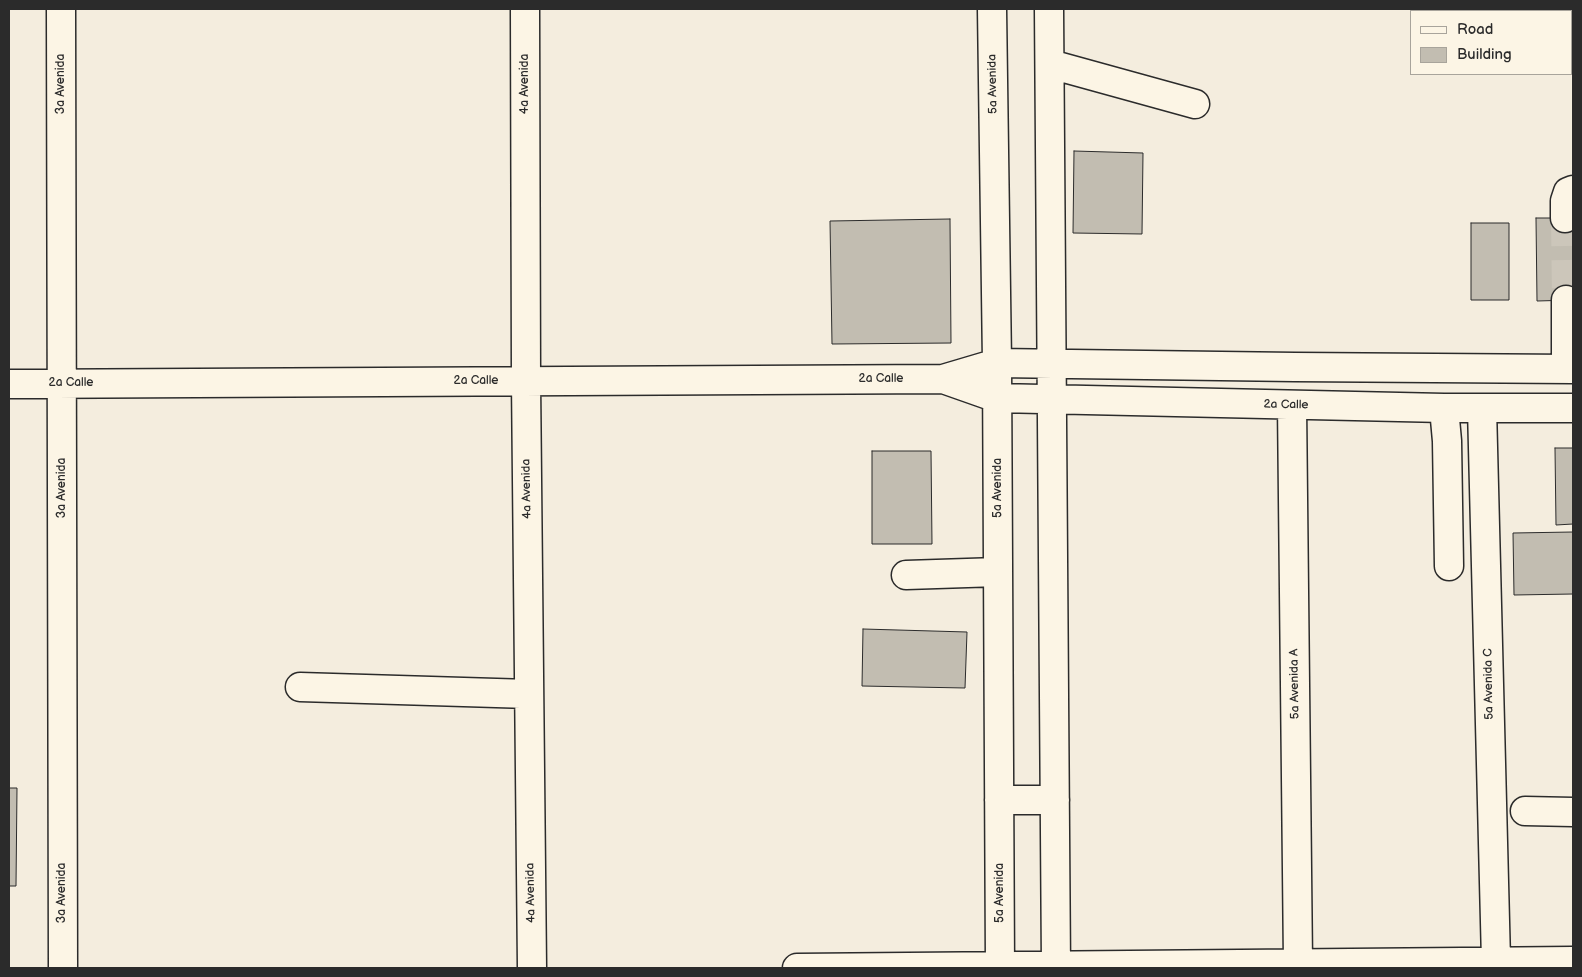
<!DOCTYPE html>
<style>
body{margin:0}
#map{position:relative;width:1582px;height:977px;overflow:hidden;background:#f4edde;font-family:"Balsamiq Sans",sans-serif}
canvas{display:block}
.frame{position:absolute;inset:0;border:10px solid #2b2b2b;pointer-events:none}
.legend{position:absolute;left:1410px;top:10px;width:162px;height:65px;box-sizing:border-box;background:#fcf5e5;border:1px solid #a8a49b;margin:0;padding:6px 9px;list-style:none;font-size:15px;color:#2b2b2b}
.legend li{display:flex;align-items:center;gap:10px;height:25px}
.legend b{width:25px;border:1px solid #a8a49b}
</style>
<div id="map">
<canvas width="1582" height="977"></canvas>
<div class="frame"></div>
<ul class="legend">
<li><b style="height:6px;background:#fcf5e5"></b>Road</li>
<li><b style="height:14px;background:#c2bdb1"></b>Building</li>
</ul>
</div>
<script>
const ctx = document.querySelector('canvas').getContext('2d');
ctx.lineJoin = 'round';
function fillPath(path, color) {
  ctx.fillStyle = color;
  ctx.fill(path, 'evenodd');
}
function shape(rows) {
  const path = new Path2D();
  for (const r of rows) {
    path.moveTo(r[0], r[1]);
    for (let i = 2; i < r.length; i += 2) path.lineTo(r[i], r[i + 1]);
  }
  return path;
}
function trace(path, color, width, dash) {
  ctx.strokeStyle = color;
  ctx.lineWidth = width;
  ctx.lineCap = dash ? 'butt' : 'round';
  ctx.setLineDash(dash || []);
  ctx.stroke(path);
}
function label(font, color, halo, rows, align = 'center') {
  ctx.font = font + ' "Balsamiq Sans",sans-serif';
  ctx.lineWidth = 4;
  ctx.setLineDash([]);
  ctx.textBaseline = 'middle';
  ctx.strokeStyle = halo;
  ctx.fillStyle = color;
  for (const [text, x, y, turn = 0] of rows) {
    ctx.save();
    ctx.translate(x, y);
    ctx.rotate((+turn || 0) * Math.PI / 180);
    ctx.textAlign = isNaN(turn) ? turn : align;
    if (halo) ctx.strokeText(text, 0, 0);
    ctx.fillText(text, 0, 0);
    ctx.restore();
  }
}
const building = shape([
 [1074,151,1143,153,1142,234,1073,233,1074,151],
 [1536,218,1573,218,1573,300,1537,301,1536,218],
 [950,219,951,343,832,344,830,221,950,219],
 [1471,223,1509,223,1509,300,1471,300,1471,223],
 [1555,448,1573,448,1573,524,1556,525,1555,448],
 [872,451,931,451,932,544,872,544,872,451],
 [1573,532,1573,594,1514,595,1513,533,1573,532],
 [863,629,967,632,965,688,862,686,863,629],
 [9,788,17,788,16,886,9,886,9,788]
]);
fillPath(building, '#c2bdb1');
trace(building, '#2b2b2b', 1);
trace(shape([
 [1565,218,1566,300]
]), '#ccc6ba', 28, [28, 14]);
const minor = shape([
 [61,9,63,968],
 [525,9,526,381,532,968],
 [992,9,997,363,1000,968],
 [1049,9,1056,968],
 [1050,64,1195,104],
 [1565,218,1565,201,1568,192,1573,190],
 [1566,369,1566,300],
 [943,379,997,398,1444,408,1573,408],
 [9,384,943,379,997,363,1295,367,1573,369],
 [1292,405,1298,963],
 [1444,408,1447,441,1449,566],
 [1482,408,1496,961],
 [906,575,998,572],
 [300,687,529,694],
 [999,800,1055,800],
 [1525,811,1573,812],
 [797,968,1573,961]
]);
trace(minor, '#2b2b2b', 31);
trace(minor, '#fcf5e5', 28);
label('12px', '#2b2b2b', '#fcf5e5', [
 ["3a Avenida",61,84,-90],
 ["4a Avenida",525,84,-90],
 ["5a Avenida",993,84,-91],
 ["2a Calle",881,379],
 ["2a Calle",476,381],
 ["2a Calle",71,383],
 ["2a Calle",1286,405,1],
 ["3a Avenida",62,488,-90],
 ["5a Avenida",998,488,-90],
 ["4a Avenida",527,489,-91],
 ["5a Avenida A",1295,684,-91],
 ["5a Avenida C",1489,684,-91],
 ["3a Avenida",62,893,-90],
 ["4a Avenida",531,893,-91],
 ["5a Avenida",1000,893,-90]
]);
</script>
